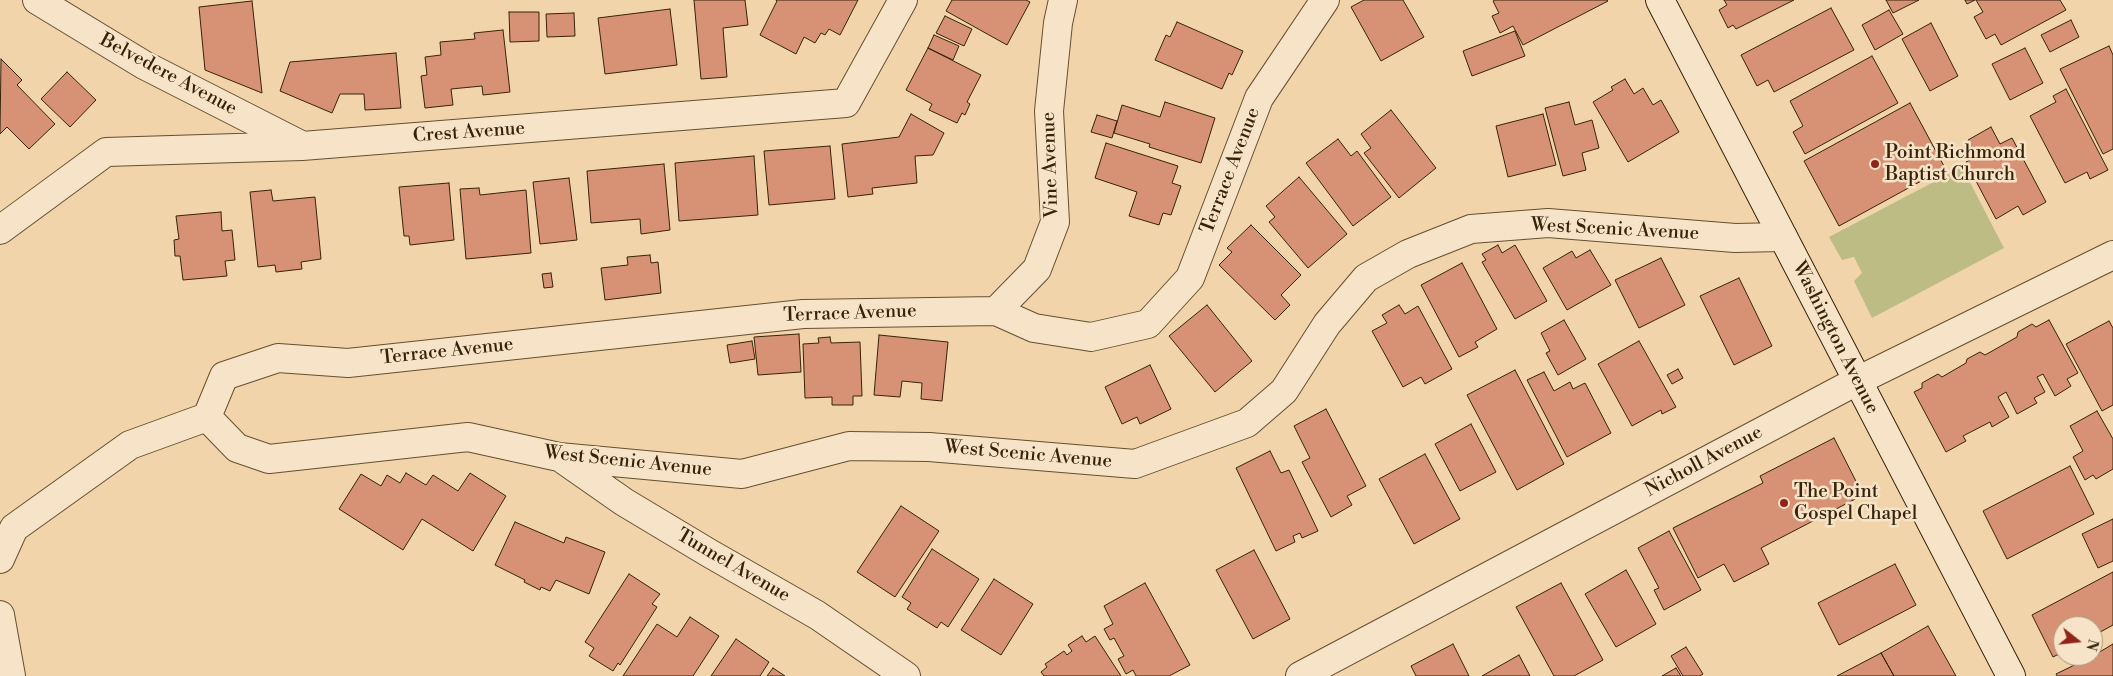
<!DOCTYPE html>
<style>
body{margin:0}
#map{position:relative;width:2113px;height:676px;overflow:hidden;background:#f1d4aa;font-family:"Libre Bodoni",serif}
canvas{display:block}
.north{position:absolute;left:2053px;top:616px;width:50px;height:50px;box-sizing:border-box;background:#f6e3c8;border:1px solid #aa967b;border-radius:50%;rotate:106deg;font-size:14px;font-weight:700;line-height:20px;text-align:center;color:#372308}
.north::after{content:'';display:block;margin:auto;width:18px;height:22px;background:#8f2418;clip-path:polygon(50% 0,100% 100%,50% 72%,0 100%)}
</style>
<div id="map">
<canvas width="2113" height="676"></canvas>
<div class="north">N</div>
</div>
<script>
const ctx = document.querySelector('canvas').getContext('2d');
ctx.lineJoin = 'round';
function fillPath(path, color) {
  ctx.fillStyle = color;
  ctx.fill(path, 'evenodd');
}
function shape(rows) {
  const path = new Path2D();
  for (const r of rows) {
    path.moveTo(r[0], r[1]);
    for (let i = 2; i < r.length; i += 2) path.lineTo(r[i], r[i + 1]);
  }
  return path;
}
function trace(path, color, width, dash) {
  ctx.strokeStyle = color;
  ctx.lineWidth = width;
  ctx.lineCap = dash ? 'butt' : 'round';
  ctx.setLineDash(dash || []);
  ctx.stroke(path);
}
function label(font, color, halo, rows, align = 'center') {
  ctx.font = font + ' "Libre Bodoni",serif';
  ctx.lineWidth = 5;
  ctx.setLineDash([]);
  ctx.textBaseline = 'middle';
  ctx.strokeStyle = halo;
  ctx.fillStyle = color;
  for (const [text, x, y, turn = 0] of rows) {
    ctx.save();
    ctx.translate(x, y);
    ctx.rotate((+turn || 0) * Math.PI / 180);
    ctx.textAlign = isNaN(turn) ? turn : align;
    if (halo) ctx.strokeText(text, 0, 0);
    ctx.fillText(text, 0, 0);
    ctx.restore();
  }
}
fillPath(shape([
 [1962,167,2004,248,1872,318,1854,281,1862,273,1854,257,1842,260,1829,237]
]), '#bebc85');
const building = shape([
 [694,0,745,0,748,25,723,28,727,77,701,79,694,0],
 [776,0,858,0,840,35,829,29,825,35,821,33,815,43,804,37,796,54,760,35,777,1,776,0],
 [952,0,1026,0,1030,2,1007,45,946,11,952,0],
 [1364,0,1403,0,1424,37,1381,61,1351,7,1364,0],
 [1607,0,1608,1,1523,45,1513,26,1500,33,1492,16,1499,13,1493,1,1495,0,1607,0],
 [1724,0,1794,0,1736,29,1733,25,1728,28,1719,10,1727,5,1724,0],
 [1886,0,1919,0,1893,13,1886,0],
 [1965,0,1975,0,1967,4,1965,0],
 [1976,0,2060,0,2066,10,2001,45,1995,34,1986,39,1974,17,1983,12,1976,0],
 [252,1,262,93,205,70,199,7,252,1],
 [1831,8,1854,50,1774,92,1768,80,1757,86,1741,55,1831,8],
 [670,9,677,65,605,74,598,18,670,9],
 [1889,10,1903,34,1875,50,1862,25,1889,10],
 [509,12,539,12,539,41,510,42,509,12],
 [574,13,575,36,547,37,546,14,574,13],
 [945,16,972,29,964,46,936,33,945,16],
 [2071,20,2079,37,2050,52,2041,35,2071,20],
 [1177,22,1243,51,1232,75,1229,73,1222,89,1155,60,1166,35,1170,37,1177,22],
 [1931,23,1958,76,1930,91,1902,39,1931,23],
 [503,30,510,92,483,95,482,86,451,89,453,105,425,108,421,76,427,75,425,57,441,55,440,42,475,39,474,33,503,30],
 [1515,31,1525,56,1472,76,1463,51,1515,31],
 [934,35,959,46,953,60,928,48,934,35],
 [2109,46,2113,55,2113,149,2103,154,2060,69,2109,46],
 [928,48,981,75,967,102,970,104,965,115,962,113,957,123,929,110,932,104,906,90,928,48],
 [2025,48,2043,83,2010,100,1992,64,2025,48],
 [396,53,401,108,365,110,364,94,340,94,332,113,280,91,290,62,396,53],
 [1872,56,1898,103,1805,154,1793,132,1803,126,1790,101,1872,56],
 [1,59,22,80,17,85,55,124,29,149,7,127,0,134,1,59],
 [67,72,96,100,70,127,41,99,67,72],
 [1625,79,1634,94,1643,88,1653,105,1661,100,1679,132,1628,162,1593,102,1613,90,1611,87,1625,79],
 [2066,89,2108,170,2090,179,2087,172,2065,183,2030,116,2056,102,2053,96,2066,89],
 [1165,102,1215,118,1201,163,1149,147,1150,144,1114,133,1122,105,1160,117,1165,102],
 [1569,102,1575,125,1592,120,1599,148,1582,153,1586,170,1563,176,1545,108,1569,102],
 [1910,103,1945,168,1839,226,1804,161,1910,103],
 [1391,110,1436,168,1399,198,1364,153,1371,148,1361,134,1391,110],
 [911,114,944,133,933,155,915,156,917,183,872,188,873,194,848,197,842,144,899,137,911,114],
 [1543,114,1556,165,1508,177,1496,126,1543,114],
 [1097,115,1117,121,1112,138,1091,132,1097,115],
 [1991,127,2000,144,2012,138,2046,202,2023,215,2018,206,1996,219,1966,162,1976,157,1968,140,1991,127],
 [1338,139,1351,156,1357,151,1391,197,1353,226,1306,163,1338,139],
 [1106,143,1178,166,1172,183,1181,186,1171,215,1163,213,1159,225,1129,216,1137,192,1095,178,1106,143],
 [830,146,835,199,769,205,764,151,830,146],
 [754,156,758,215,679,221,675,163,754,156],
 [664,164,670,230,641,234,640,219,591,223,587,171,664,164],
 [1299,177,1347,234,1308,268,1269,222,1275,217,1266,206,1299,177],
 [569,178,577,240,540,244,533,182,569,178],
 [449,183,454,240,410,245,409,236,404,236,399,187,449,183],
 [479,188,480,195,526,190,531,253,466,259,460,189,479,188],
 [271,190,273,201,315,197,321,259,301,262,302,269,276,272,275,265,258,267,250,192,271,190],
 [221,212,222,231,232,230,235,260,225,261,227,276,183,280,180,256,175,256,174,240,179,239,176,216,221,212],
 [1251,225,1301,275,1281,295,1290,305,1275,320,1219,265,1232,252,1227,248,1251,225],
 [1498,245,1502,253,1515,245,1547,301,1515,319,1482,262,1486,260,1482,254,1498,245],
 [1590,250,1611,285,1567,310,1543,268,1572,251,1576,258,1590,250],
 [650,255,651,263,658,262,661,293,605,300,601,268,628,265,627,257,650,255],
 [1661,258,1685,305,1639,328,1615,280,1661,258],
 [1462,263,1497,329,1475,342,1478,347,1459,357,1421,285,1462,263],
 [551,273,553,287,544,288,542,274,551,273],
 [1739,278,1772,346,1734,365,1700,296,1739,278],
 [1207,305,1252,361,1215,392,1169,336,1207,305],
 [1399,305,1405,314,1418,306,1452,369,1425,384,1421,377,1403,387,1372,331,1387,323,1382,315,1399,305],
 [1564,320,1586,359,1558,375,1546,353,1550,351,1541,333,1564,320],
 [2049,320,2078,373,2067,379,2071,386,2055,396,2043,374,2037,377,2045,392,2034,398,2037,403,2017,414,2006,392,1998,397,2009,417,1992,427,1990,422,1963,436,1966,441,1946,452,1914,392,1922,388,1922,383,1938,374,1942,377,1966,363,1967,359,1980,352,1985,355,2017,337,2018,332,2032,324,2036,327,2049,320],
 [2109,321,2113,328,2113,405,2102,411,2066,344,2109,321],
 [799,334,801,372,758,375,754,337,799,334],
 [879,335,948,342,942,401,921,399,922,383,902,381,900,397,874,395,879,335],
 [830,337,831,343,860,342,862,396,853,396,853,405,832,405,832,397,805,398,803,344,819,343,818,338,830,337],
 [752,341,755,359,730,363,727,345,752,341],
 [1639,341,1676,407,1662,414,1661,410,1632,426,1598,364,1639,341],
 [1150,365,1171,409,1140,424,1137,417,1122,424,1105,387,1150,365],
 [1678,369,1683,378,1672,384,1667,375,1678,369],
 [1515,370,1564,464,1517,490,1467,395,1515,370],
 [1544,372,1554,391,1570,382,1573,389,1585,383,1611,433,1567,457,1527,380,1544,372],
 [1326,409,1366,486,1347,496,1352,505,1331,517,1302,462,1310,458,1294,426,1326,409],
 [2097,411,2113,439,2113,469,2096,479,2093,475,2085,480,2073,457,2083,451,2070,426,2097,411],
 [1471,424,1496,472,1460,491,1435,444,1471,424],
 [1834,438,1863,495,1761,548,1769,564,1734,582,1724,564,1698,578,1673,528,1763,483,1760,476,1834,438],
 [1270,451,1281,473,1289,470,1318,531,1302,538,1300,533,1293,536,1295,542,1276,551,1236,468,1270,451],
 [1425,454,1460,519,1414,544,1379,479,1425,454],
 [2070,466,2094,514,2007,559,1983,511,2070,466],
 [406,473,426,485,433,475,458,491,470,473,506,496,473,551,422,519,403,550,339,509,361,474,381,486,387,475,400,483,406,473],
 [901,506,939,531,895,597,857,572,901,506],
 [2113,519,2113,561,2098,568,2082,534,2113,519],
 [515,522,564,543,566,537,605,552,589,594,556,580,550,591,541,587,540,590,524,582,525,580,495,565,515,522],
 [1669,531,1701,590,1664,610,1654,590,1659,588,1638,548,1669,531],
 [932,549,979,579,948,627,941,622,937,628,907,609,911,603,902,597,932,549],
 [1254,550,1290,619,1253,639,1216,570,1254,550],
 [1895,564,1916,605,1839,645,1818,603,1895,564],
 [1626,570,1656,624,1616,647,1585,594,1626,570],
 [2113,572,2113,625,2093,636,2093,626,2063,626,2063,652,2053,657,2032,615,2113,572],
 [629,574,660,594,652,604,657,607,620,665,618,663,613,671,589,656,594,648,585,642,629,574],
 [994,579,1033,604,1001,655,961,630,994,579],
 [1145,583,1190,665,1169,676,1136,676,1133,670,1126,674,1118,659,1124,656,1114,638,1110,640,1104,629,1113,624,1104,606,1145,583],
 [1561,583,1603,660,1574,676,1554,676,1516,607,1561,583],
 [690,617,719,636,693,676,623,676,657,624,677,637,690,617],
 [1928,626,1956,676,1894,676,1881,653,1928,626],
 [1082,636,1086,642,1095,636,1121,676,1044,676,1041,672,1047,667,1045,664,1064,651,1067,655,1072,651,1068,645,1082,636],
 [736,639,769,662,760,676,711,676,736,639],
 [1453,644,1469,676,1416,676,1411,666,1453,644],
 [2113,644,2113,676,2057,676,2056,674,2093,656,2113,644],
 [1686,647,1703,674,1700,676,1683,676,1671,656,1686,647],
 [1881,653,1894,676,1837,676,1881,653],
 [1519,655,1530,676,1482,676,1519,655],
 [773,668,785,676,767,676,773,668],
 [1676,668,1681,676,1662,676,1676,668]
]);
fillPath(building, '#d79175');
trace(building, '#372308', 1);
const street = shape([
 [37,0,144,65,301,145],
 [0,230,106,152,302,146,846,103,903,0],
 [996,311,1037,269,1055,222,1049,111,1058,23,1063,0],
 [207,417,237,448,269,459,468,437,559,457,742,474,849,446,929,447,1135,464,1247,423,1284,391,1327,324,1366,278,1408,254,1471,229,1548,223,1735,238,1783,237],
 [207,417,224,376,278,358,348,363,803,314,996,311,1034,328,1091,337,1148,324,1190,278,1259,98,1325,0],
 [561,458,624,502,709,553,817,615,906,676],
 [0,559,14,528,130,445,207,417],
 [0,615,11,676],
 [1300,676,1857,381,2113,255]
]);
const secondary = shape([
 [1660,0,2011,676]
]);
trace(street, '#664f30', 30);
trace(secondary, '#372308', 30);
trace(street, '#f6e3c8', 28);
trace(secondary, '#f6e3c8', 28);
for (const [x, y, r, color] of [
 [1875,164,5,"#8f2418"],
 [1784,503,5,"#8f2418"]
]) {
  const dot = new Path2D();
  dot.arc(x, y, r, 0, 2 * Math.PI);
  ctx.fillStyle = color;
  ctx.fill(dot);
  trace(dot, '#f6e3c8', 2);
}
label('19px', '#372308', '#f6e3c8', [
 ["Belvedere Avenue",168,75,28],
 ["Crest Avenue",469,133,-4],
 ["Vine Avenue",1051,165,-92],
 ["Terrace Avenue",1231,171,-69],
 ["West Scenic Avenue",1615,230,3],
 ["Terrace Avenue",850,314,-2],
 ["Washington Avenue",1835,338,63],
 ["Terrace Avenue",447,352,-6],
 ["West Scenic Avenue",1028,455,5],
 ["West Scenic Avenue",628,462,6],
 ["Nicholl Avenue",1704,462,-28],
 ["Tunnel Avenue",733,566,30]
]);
label('19px', '#372308', '#f6e3c8', [
 ["Point Richmond",1885,153],
 ["Baptist Church",1885,175],
 ["The Point",1794,492],
 ["Gospel Chapel",1794,514]
], 'left');
</script>
